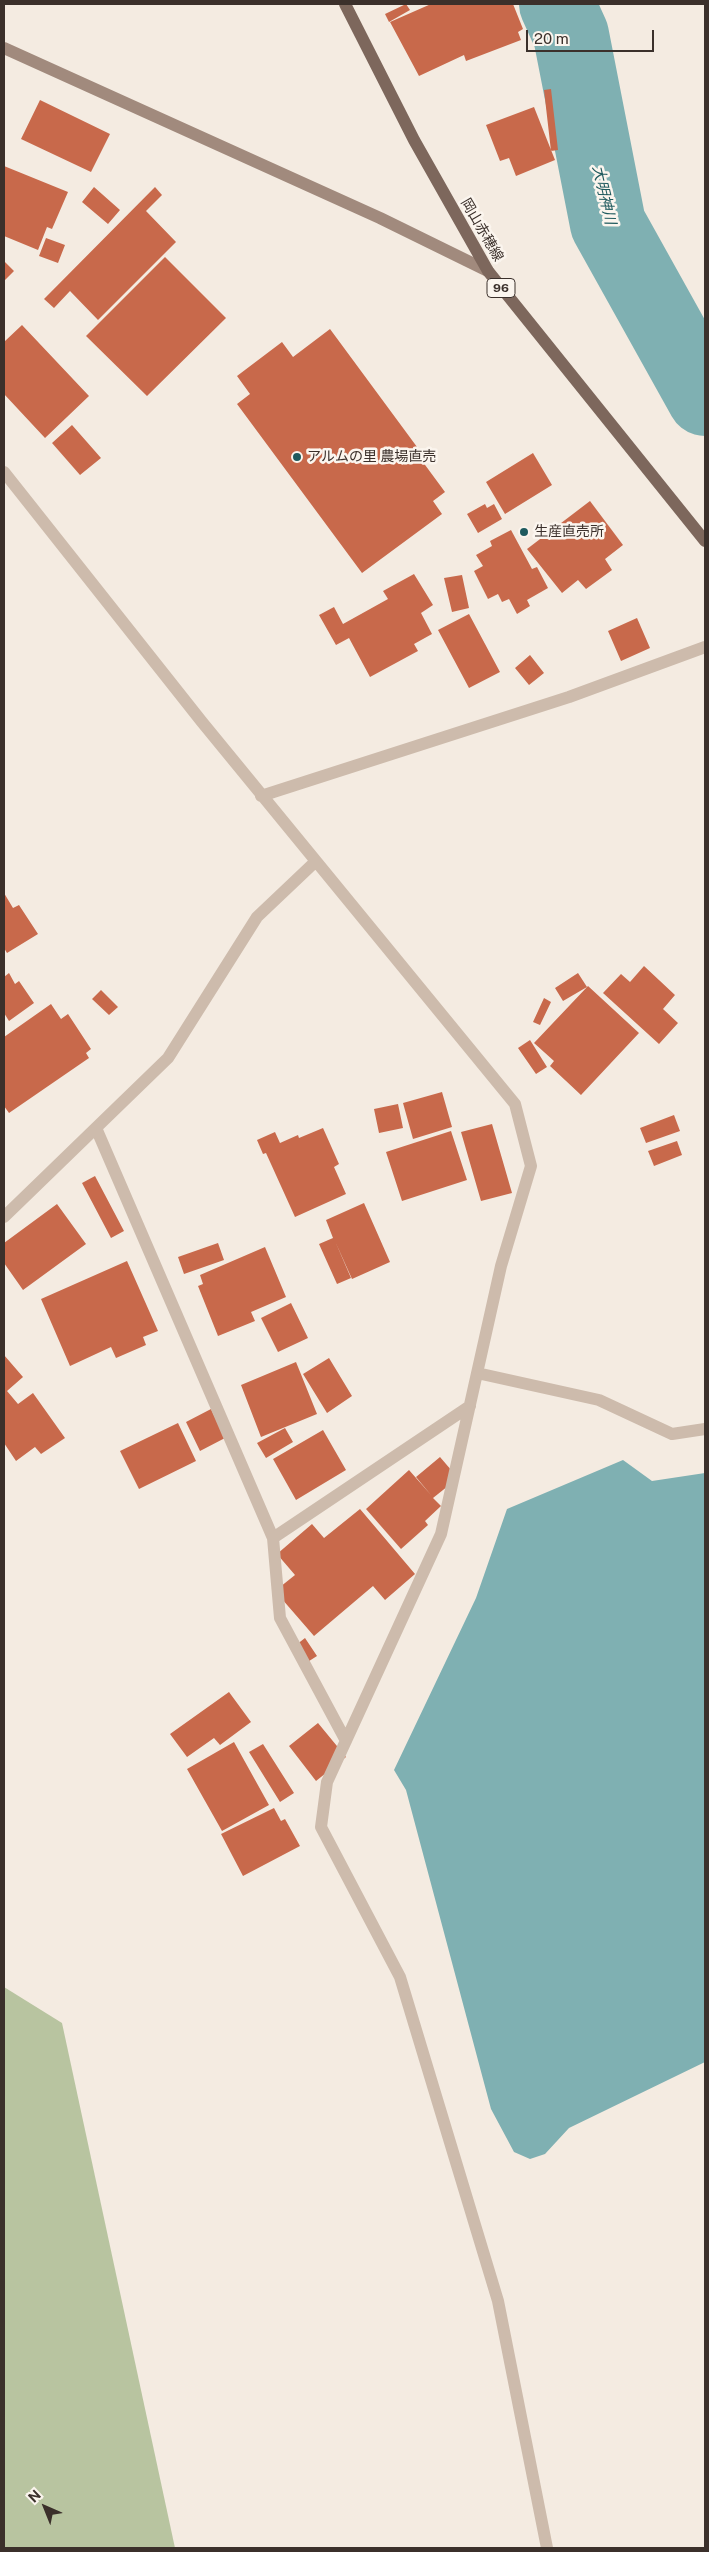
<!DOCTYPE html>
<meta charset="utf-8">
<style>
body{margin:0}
#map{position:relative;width:709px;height:2552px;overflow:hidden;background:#f4ebe1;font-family:"Public Sans",sans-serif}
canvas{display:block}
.frame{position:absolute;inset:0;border:5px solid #3b302b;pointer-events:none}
.north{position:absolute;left:20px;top:2482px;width:50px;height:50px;-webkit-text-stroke:4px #fbf5ee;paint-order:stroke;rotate:316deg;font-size:14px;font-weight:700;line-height:20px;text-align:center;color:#3b302b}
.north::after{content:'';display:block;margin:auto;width:18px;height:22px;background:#3b302b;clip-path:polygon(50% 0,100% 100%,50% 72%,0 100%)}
.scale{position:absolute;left:526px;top:30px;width:128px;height:22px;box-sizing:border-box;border:2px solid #3b302b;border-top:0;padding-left:6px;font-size:15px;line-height:18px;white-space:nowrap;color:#3b302b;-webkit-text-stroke:4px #fbf5ee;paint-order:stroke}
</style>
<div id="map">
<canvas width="709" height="2552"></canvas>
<div class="frame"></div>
<div class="north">N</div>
<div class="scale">20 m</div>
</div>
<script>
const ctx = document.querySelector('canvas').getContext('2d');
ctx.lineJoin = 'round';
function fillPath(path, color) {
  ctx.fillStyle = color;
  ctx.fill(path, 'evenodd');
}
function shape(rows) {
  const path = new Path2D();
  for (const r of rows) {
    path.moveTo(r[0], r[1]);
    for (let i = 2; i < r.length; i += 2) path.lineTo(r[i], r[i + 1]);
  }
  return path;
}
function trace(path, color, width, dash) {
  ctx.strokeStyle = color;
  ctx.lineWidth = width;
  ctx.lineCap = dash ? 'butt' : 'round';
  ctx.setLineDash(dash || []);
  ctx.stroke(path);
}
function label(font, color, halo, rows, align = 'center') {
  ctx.font = font + ' "Public Sans","Noto Sans JP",sans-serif';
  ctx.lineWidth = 5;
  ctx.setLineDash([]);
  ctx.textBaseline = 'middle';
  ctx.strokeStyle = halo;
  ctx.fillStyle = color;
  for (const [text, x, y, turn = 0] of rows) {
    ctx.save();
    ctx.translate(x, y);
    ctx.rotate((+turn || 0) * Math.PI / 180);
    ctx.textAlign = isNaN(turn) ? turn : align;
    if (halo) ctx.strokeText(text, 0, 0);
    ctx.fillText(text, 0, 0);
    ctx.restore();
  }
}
fillPath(shape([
 [4,1987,62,2023,175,2548,4,2548]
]), '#b8c4a0');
fillPath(shape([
 [623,1460,652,1481,705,1473,705,2062,569,2128,545,2154,530,2159,514,2152,491,2109,406,1790,394,1770,476,1598,507,1509]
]), '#7fb0b2');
trace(shape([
 [557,4,571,35,608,224,705,398]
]), '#7fb0b2', 76);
fillPath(shape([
 [406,4,410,10,389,22,385,14],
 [431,4,513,4,523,29,518,32,521,40,466,61,464,55,419,76,390,22],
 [551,89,558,150,551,151,544,90],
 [40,100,110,134,91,172,21,139],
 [534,107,555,160,516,176,509,158,500,161,486,125],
 [4,166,68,192,52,229,47,227,38,250,4,236],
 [94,187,120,210,108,224,82,202],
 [155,187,162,195,146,211,176,242,98,320,70,291,54,308,44,299],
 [46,238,65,245,58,263,39,256],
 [165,257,226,318,147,396,86,336],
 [4,261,14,271,4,281],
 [22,325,89,396,45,438,4,394,4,342],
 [330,329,420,451,417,454,445,492,433,501,442,514,362,573,237,404,250,394,237,376,282,342,293,357],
 [72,425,101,458,80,475,52,443],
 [533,453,552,485,505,514,486,482],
 [590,501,623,545,605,559,612,570,586,589,578,580,562,593,527,549],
 [485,504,487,508,494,504,502,519,478,533,467,514],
 [511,530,532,569,537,567,548,588,527,600,530,606,517,614,509,599,502,602,498,594,488,599,474,571,483,566,476,555,492,546,490,541],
 [414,574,433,605,421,613,432,634,414,644,418,651,370,677,349,638,336,645,319,615,334,607,343,624,388,599,383,591],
 [462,575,469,608,452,612,444,578],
 [469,614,500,672,469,688,438,630],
 [637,618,650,648,621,661,608,631],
 [530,655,544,673,529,685,515,668],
 [4,893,13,908,19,905,38,934,7,953,4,948],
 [644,966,675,995,663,1009,678,1023,659,1044,603,993,621,974,630,982],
 [9,973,15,984,19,981,34,1003,9,1021,4,1013,4,977],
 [578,973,587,987,563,1001,555,988],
 [588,986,639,1033,581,1095,550,1066,554,1061,534,1043],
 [101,990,118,1007,109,1015,92,999],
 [544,998,551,1002,540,1025,533,1022],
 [51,1004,61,1019,68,1014,91,1049,86,1053,89,1058,9,1113,4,1106,4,1037],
 [530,1040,547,1067,536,1074,518,1048],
 [442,1092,452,1127,413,1139,403,1103],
 [398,1104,403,1128,379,1133,374,1109],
 [674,1115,680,1131,646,1143,640,1128],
 [492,1124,512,1193,481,1201,461,1132],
 [323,1128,339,1164,334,1167,346,1194,295,1217,266,1153,263,1154,257,1140,275,1132,280,1143,298,1135,299,1138],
 [451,1131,467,1180,402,1201,386,1152],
 [677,1141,682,1155,654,1166,648,1151],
 [95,1176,124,1231,111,1238,82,1183],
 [364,1203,390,1262,352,1279,335,1241,351,1278,337,1284,319,1244,333,1238,326,1220],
 [57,1204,86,1244,23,1290,4,1263,4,1243],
 [218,1243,224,1260,184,1274,178,1257],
 [265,1247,286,1297,251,1312,255,1321,218,1336,198,1286,203,1284,200,1275],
 [127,1261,158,1331,143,1337,146,1345,116,1358,111,1347,70,1366,41,1299],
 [291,1303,308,1338,278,1352,261,1318],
 [4,1355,23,1377,7,1391,18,1404,33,1393,65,1438,41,1454,35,1447,16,1461,4,1443],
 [329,1358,352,1396,327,1413,303,1374],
 [296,1362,317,1414,261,1437,241,1385],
 [211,1409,225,1438,200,1451,186,1422],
 [178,1423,196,1461,139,1489,120,1451],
 [285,1428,293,1442,266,1458,257,1443],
 [323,1430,346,1470,296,1500,273,1459],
 [440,1457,458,1478,433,1498,441,1506,425,1521,428,1525,401,1549,366,1509,409,1470,431,1495,416,1477],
 [360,1509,415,1574,385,1600,373,1586,314,1636,275,1591,295,1575,277,1554,312,1524,324,1538],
 [305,1638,317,1656,306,1663,296,1645],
 [229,1692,251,1722,220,1745,214,1738,187,1757,170,1734],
 [318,1723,346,1757,316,1781,289,1746],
 [234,1742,269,1805,222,1831,187,1769],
 [263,1744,294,1793,280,1802,249,1752],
 [274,1808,281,1821,285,1819,300,1846,243,1876,221,1834]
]), '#c8694b');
trace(shape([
 [4,472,202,722,515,1104,531,1166,501,1266,441,1534,327,1782,321,1827,400,1977,498,2301,547,2548],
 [261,796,569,697,705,647],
 [96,1128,273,1538,280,1618,346,1741],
 [4,1217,168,1058,257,917,315,862],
 [477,1373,599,1400,672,1434,705,1429],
 [273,1538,470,1406]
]), '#cdbbac', 12);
trace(shape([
 [4,48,380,218,488,271]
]), '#a18a7d', 12);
trace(shape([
 [345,4,414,140,488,271,705,541]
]), '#7d675c', 12);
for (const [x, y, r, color] of [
 [297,457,5,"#1f5a5e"],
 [524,532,5,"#1f5a5e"]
]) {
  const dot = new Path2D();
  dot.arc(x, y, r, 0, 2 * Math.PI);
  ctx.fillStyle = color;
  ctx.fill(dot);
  trace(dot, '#fbf5ee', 2);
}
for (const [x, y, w] of [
 [501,288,28]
]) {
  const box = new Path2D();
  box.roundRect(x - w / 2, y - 9.5, w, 19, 4);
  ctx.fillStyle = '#fbf5ee';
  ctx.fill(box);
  trace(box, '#3b302b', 1);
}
label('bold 12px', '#3b302b', null, [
 ["96",501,288]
]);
label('14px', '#3b302b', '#fbf5ee', [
 ["岡山赤穂線",482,230,60]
]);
label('14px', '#3b302b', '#fbf5ee', [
 ["アルムの里 農場直売",307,457],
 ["生産直売所",534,532]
], 'left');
label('italic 15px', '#1f5a5e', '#fbf5ee', [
 ["大明神川",604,195,77]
]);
</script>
